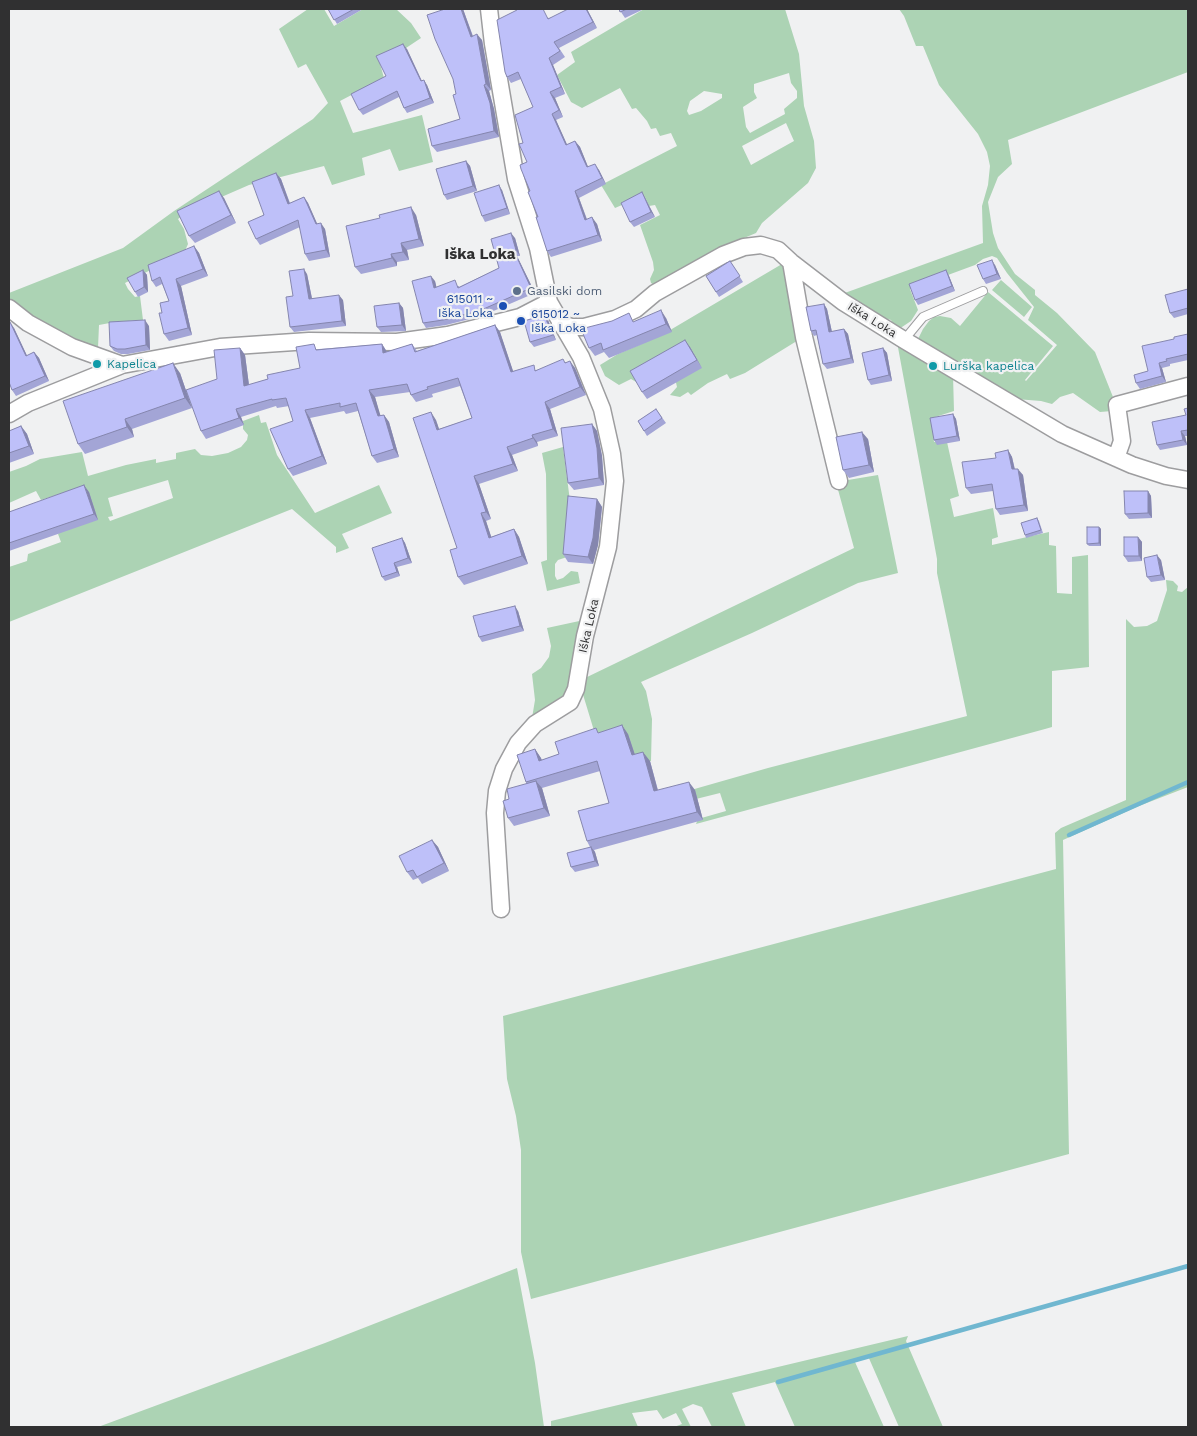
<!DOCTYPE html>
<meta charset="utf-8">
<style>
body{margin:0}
#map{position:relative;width:1197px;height:1436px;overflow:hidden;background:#f0f1f2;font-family:"Work Sans",sans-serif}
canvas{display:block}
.frame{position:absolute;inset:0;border:10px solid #303031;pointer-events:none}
</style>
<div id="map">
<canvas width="1197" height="1436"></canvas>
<div class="frame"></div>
</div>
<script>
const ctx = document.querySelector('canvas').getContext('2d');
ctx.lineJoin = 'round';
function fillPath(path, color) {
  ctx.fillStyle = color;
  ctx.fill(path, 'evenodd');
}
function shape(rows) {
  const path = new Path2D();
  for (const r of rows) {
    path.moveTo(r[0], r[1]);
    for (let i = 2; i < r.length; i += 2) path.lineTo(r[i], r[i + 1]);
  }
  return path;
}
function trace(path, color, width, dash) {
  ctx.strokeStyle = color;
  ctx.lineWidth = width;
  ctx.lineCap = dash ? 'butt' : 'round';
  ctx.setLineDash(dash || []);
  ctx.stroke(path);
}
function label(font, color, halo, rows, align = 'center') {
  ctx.font = font + ' "Work Sans",sans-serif';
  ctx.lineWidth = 4.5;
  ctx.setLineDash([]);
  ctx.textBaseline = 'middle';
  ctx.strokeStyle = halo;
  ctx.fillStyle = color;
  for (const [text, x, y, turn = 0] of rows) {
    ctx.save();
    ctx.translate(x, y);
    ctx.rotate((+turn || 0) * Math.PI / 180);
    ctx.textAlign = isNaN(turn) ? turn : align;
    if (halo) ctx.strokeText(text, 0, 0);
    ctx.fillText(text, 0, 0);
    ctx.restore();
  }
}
fillPath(shape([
 [308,9,324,9,334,26,363,9,396,9,411,23,421,38,406,48,379,60,384,78,340,101,353,133,422,115,433,162,399,171,390,149,362,158,365,175,332,185,324,166,249,185,187,212,178,219,184,229,188,244,184,253,125,283,128,289,135,297,140,296,143,320,115,322,99,325,98,348,88,347,77,339,62,336,9,303,9,293,123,248,174,211,313,119,328,103,306,64,298,68,279,29],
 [644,9,785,9,799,54,804,106,814,141,816,168,808,183,762,223,756,233,718,249,656,286,651,283,650,279,654,270,653,262,640,225,660,215,655,205,649,206,643,196,615,208,601,185,677,146,671,133,660,136,656,128,651,129,647,121,636,108,632,109,620,88,582,108,571,102,557,75,575,62,571,52],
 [789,73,791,83,797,91,797,98,784,109,785,114,750,133,746,127,743,107,757,98,754,92,754,84],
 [704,91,722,94,722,98,701,111,689,115,687,111,690,101],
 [786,123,794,141,751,165,742,146],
 [899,9,1188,9,1188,72,1008,140,1012,164,998,177,988,202,993,233,998,248,1015,274,1035,290,1035,295,1057,313,1095,352,1113,397,1114,405,1112,411,1100,412,1073,393,1060,397,1052,404,1041,401,1016,399,917,341,923,329,929,321,934,317,940,316,951,318,960,326,988,292,1053,346,1025,380,1026,381,1057,345,1028,320,1034,307,1007,273,997,258,992,256,983,259,975,265,910,289,918,310,911,321,899,329,893,324,891,320,874,315,842,294,983,243,982,206,988,185,990,166,987,152,978,134,939,85,923,46,916,46,904,16],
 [782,264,787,265,800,339,745,373,730,379,727,374,708,383,691,395,688,392,680,397,670,395,677,387,675,378,638,383,631,379,619,385,605,376,600,365,618,354,660,336],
 [1001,280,1032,307,1024,317,992,290],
 [897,342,953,375,954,411,932,418,934,442,947,442,959,496,950,499,954,517,993,508,998,537,992,539,992,545,1049,532,1049,545,1056,546,1057,593,1072,594,1072,557,1088,555,1089,667,1052,671,1052,727,1045,729,696,824,698,819,726,811,720,793,692,800,691,790,768,768,967,716,937,573,937,559],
 [259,415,261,423,266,422,277,455,315,513,379,485,392,513,342,534,349,548,336,553,336,547,292,509,9,622,9,567,27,561,28,554,61,542,58,534,81,487,41,500,36,491,9,503,9,472,26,466,40,459,82,452,88,476,126,465,156,459,156,463,176,459,176,453,195,449,201,455,212,456,228,453,241,447,247,440,248,435,243,429,243,421],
 [168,480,173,498,110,521,108,517,113,516,108,498],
 [563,447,570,501,567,557,558,560,555,564,555,576,557,580,563,578,571,571,578,572,580,583,547,591,541,562,547,560,546,474,542,453],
 [878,475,898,573,858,583,752,633,641,682,646,691,652,719,651,761,635,763,595,734,581,688,583,679,854,548,837,486,848,480],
 [1166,580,1173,581,1178,586,1177,591,1182,592,1188,587,1188,787,1139,806,1063,840,1069,1154,531,1299,521,1252,521,1150,516,1116,507,1079,503,1016,1056,869,1055,833,1061,828,1126,800,1126,619,1134,627,1147,626,1157,621,1167,590],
 [584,620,568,694,532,718,535,700,532,674,541,668,549,657,551,646,547,628],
 [517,1268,535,1363,544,1427,98,1427,325,1343],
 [908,1336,906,1341,943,1427,899,1427,868,1356,855,1362,884,1427,795,1427,775,1382,732,1393,746,1427,712,1427,702,1407,693,1404,682,1409,691,1427,674,1427,682,1424,676,1413,663,1419,657,1410,632,1413,638,1427,551,1427,551,1421]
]), '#acd3b4');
trace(shape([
 [1069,835,1188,782],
 [778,1382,1188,1266]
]), '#70b7d0', 4.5);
const service = shape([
 [904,340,923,317,983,291]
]);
const minor = shape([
 [791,262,804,337,839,481],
 [9,308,28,323,72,347,122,365],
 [560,324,572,327,584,327,615,319,636,309,655,293,723,255,744,247,761,245,778,250,791,262,843,302,904,340,1062,434,1132,465,1166,476,1188,480],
 [9,414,28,403,122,365,220,347,309,341,397,342,448,335,520,317,549,302,538,248,516,179,493,44,489,9],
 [1116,458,1122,441,1117,405,1188,386],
 [501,909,495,813,497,791,504,769,518,743,535,724,570,702,576,689,585,636,608,547,615,481,612,454,602,409,581,357,549,302]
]);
trace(service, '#9d9d9f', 10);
trace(minor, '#9d9d9f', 19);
trace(service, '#fff', 8);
trace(minor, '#fff', 16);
fillPath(shape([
 [328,9,363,9,337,24],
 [463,9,473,36,482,40,491,90,489,91,494,109,499,137,437,152,432,146,460,119,456,94],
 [587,9,597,28,559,48,565,57,553,65,565,94,555,98,563,117,556,120,567,145,575,141,580,147,588,167,599,170,606,184,579,198,587,219,597,224,602,241,551,257,547,251,538,217,530,191,527,162,523,143,533,107,521,79,511,83,507,77,517,10,549,18],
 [619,9,644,9,625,18],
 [407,49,422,81,427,85,434,103,407,113,404,108,399,97,363,115,359,110],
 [466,161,470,166,477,191,447,200,444,195],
 [276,173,281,179,290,203,304,197,308,203,317,224,325,229,330,257,309,261,305,254,300,227,260,245,256,239],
 [502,190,510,214,485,222,482,216],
 [642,192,645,198,655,217,634,227,630,222],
 [224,198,236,223,195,243,189,236],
 [416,215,424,246,407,250,409,260,397,262,397,266,361,274,355,267],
 [515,238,520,256,517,256,535,293,482,316,446,325,426,328,423,323,435,281,436,287,459,286,459,287,499,268],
 [194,246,199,253,208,276,181,286,192,335,169,341,164,334,162,313,169,301,162,284,156,287,152,281],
 [730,261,743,282,719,297,706,276],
 [995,265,1001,279,986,284,983,279],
 [143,270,147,275,148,292,138,297,135,292],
 [946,270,949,276,955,291,918,305,915,300],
 [307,274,312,298,343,300,346,326,294,332,290,327,293,296],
 [1188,289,1188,314,1174,318,1170,313],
 [399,303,403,308,406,331,381,332,377,327],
 [824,304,827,309,832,332,844,329,848,334,854,363,827,369,823,364,817,335,814,336,811,331],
 [544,315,548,320,556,340,534,347,530,342],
 [666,318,672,332,609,358,604,352,595,356,589,348,635,321],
 [495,325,500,332,513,371,537,370,566,362,575,368,586,395,550,409,558,436,537,442,538,446,512,455,518,471,479,484,491,519,486,521,491,537,514,529,519,537,528,564,464,585,458,577,457,548,436,420,439,429,472,418,460,386,432,394,433,397,416,402,411,395,410,392,375,397,380,416,384,415,389,422,399,457,377,463,372,456,358,411,346,414,344,411,310,418,327,464,293,476,288,469,293,421,289,406,277,408,276,406,241,417,244,425,206,439,201,431,217,379,240,348,245,355,249,385,268,379,300,368,319,349,382,344,387,352,412,344,417,351],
 [149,326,150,350,128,354,121,354,114,351,110,346],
 [14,328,27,356,34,352,39,358,49,381,16,396,12,390],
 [1188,334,1188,360,1170,364,1170,366,1162,368,1166,382,1140,389,1136,383,1148,371],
 [690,347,702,368,647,399,642,392],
 [883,348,887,353,892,381,871,385,868,380],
 [180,373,192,408,132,429,134,437,85,454,78,444],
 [1188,408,1188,436,1185,436,1187,445,1160,450,1157,445,1186,415],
 [656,409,666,423,647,436,638,421],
 [953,414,956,419,960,441,937,445,934,440],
 [592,424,597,431,602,456,604,485,574,490,568,483],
 [21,426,27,434,34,454,9,463,9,431],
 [868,439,874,472,849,478,843,470],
 [1008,450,1012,457,1015,469,1023,475,1028,511,1000,515,996,509,993,491,971,494,966,488,996,458],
 [1148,491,1151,496,1152,518,1129,519,1125,514],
 [89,492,98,520,9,551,9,512],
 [597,499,602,507,598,545,593,564,568,562,563,554],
 [1037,518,1039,521,1043,533,1026,538,1025,535],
 [1099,527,1101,529,1101,546,1089,546,1087,544],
 [1138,537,1142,542,1142,561,1128,562,1124,556],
 [402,538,405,543,412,563,397,567,400,576,385,581,382,577],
 [1161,560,1165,580,1151,582,1147,577],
 [518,611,524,631,482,642,479,637],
 [600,733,628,734,635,755,650,761,658,790,695,790,703,820,594,850,595,852,599,866,575,872,571,867,590,847,587,841,609,803,600,771,542,788,550,816,514,826,508,818,509,799,526,784,526,782,535,749,542,760,559,754],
 [432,840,438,847,449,871,422,884,418,878,413,880,407,872]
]), '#a3a5d6');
fillPath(shape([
 [461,9,463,9,475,43,471,37],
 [586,9,587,9,597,28,593,22],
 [477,34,482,40,491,90,486,84],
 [403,44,407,49,424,86,421,81],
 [549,58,553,65,565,94,561,87],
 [424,80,427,85,434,103,430,98],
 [484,85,489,91,494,109,499,137,494,131],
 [550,92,555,98,563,117,559,110],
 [552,114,556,120,570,151,566,145],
 [575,141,580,147,591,174,587,167],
 [466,161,470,166,477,191,473,186],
 [595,164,599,170,606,184,602,178],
 [276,173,281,179,292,210,288,204],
 [499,185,502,190,510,214,507,208],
 [219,191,224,198,236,223,231,215],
 [575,191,579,198,589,226,585,220],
 [642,192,645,198,655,217,651,212],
 [304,197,308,203,320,230,316,224],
 [411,207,416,215,424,246,419,239],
 [592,217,597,224,602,241,598,235],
 [321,223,325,229,330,257,326,250],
 [511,233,515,238,520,256,516,250],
 [401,243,407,250,409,260,403,252],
 [194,246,199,253,208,276,203,269],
 [514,251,517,256,535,293,531,288],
 [391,254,397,262,397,266,392,258],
 [992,260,995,265,1001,279,997,274],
 [304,269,307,274,313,304,309,299],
 [143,270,147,275,148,292,144,287],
 [946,270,949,276,955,291,952,286],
 [431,276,435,281,438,293,434,288],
 [176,279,181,286,192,335,188,328],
 [339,295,343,300,346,326,342,321],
 [399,303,403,308,406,331,402,325],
 [824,304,827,309,833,337,829,332],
 [661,310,666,318,672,332,666,324],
 [544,315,548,320,556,340,553,335],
 [145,320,149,326,150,350,146,345],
 [10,322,14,328,30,362,26,356],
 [495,325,500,332,516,380,511,372],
 [844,329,848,334,854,363,851,358],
 [685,340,690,347,702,368,697,360],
 [382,344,387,352,383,353],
 [240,348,245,355,250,393,244,386],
 [883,348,887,353,892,381,889,375],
 [34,352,39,358,49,381,45,376],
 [570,361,575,368,586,395,580,387],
 [173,363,180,373,192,408,185,398],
 [1159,363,1162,368,1166,382,1162,376],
 [369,390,375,397,383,424,378,416],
 [545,402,550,409,558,436,553,429],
 [236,409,241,417,244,425,239,418],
 [305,410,310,418,327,464,322,456],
 [431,412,436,420,442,438,437,430],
 [953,414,956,419,960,441,957,436],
 [384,415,389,422,399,457,394,449],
 [125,419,132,429,134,437,127,427],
 [592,424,597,431,602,456,604,485,599,478],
 [21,426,27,434,34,454,29,446],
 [1181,431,1185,436,1187,445,1183,440],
 [862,432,868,439,874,472,869,465],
 [532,435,537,442,538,446,533,438],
 [507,447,512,455,518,471,513,464],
 [1008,450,1012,457,1016,476,1012,469],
 [1018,469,1023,475,1028,511,1024,505],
 [474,476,479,484,491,519,486,512],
 [84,485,89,492,98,520,94,514],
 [1148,491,1151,496,1152,518,1148,513],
 [597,499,602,507,598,545,593,564,588,557],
 [481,513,486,521,494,545,489,538],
 [1099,527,1101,529,1101,546,1099,543],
 [514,529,519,537,528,564,522,556],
 [1138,537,1142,542,1142,561,1139,556],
 [402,538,405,543,412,563,408,558],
 [1157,555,1161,560,1165,580,1161,575],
 [394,563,397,567,400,576,397,572],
 [515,606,518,611,524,631,520,626],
 [622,725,628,734,638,764,632,755],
 [535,749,541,758,545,770,539,761],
 [643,752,650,761,660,799,654,791],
 [536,781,542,788,550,816,544,808],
 [689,782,695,790,703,820,697,812],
 [432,840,438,847,449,871,444,863],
 [591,847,595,852,599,866,595,861]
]), '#8586ae');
const building = shape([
 [328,9,354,9,334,20,328,9],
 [445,9,461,9,471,37,477,34,486,84,484,85,490,103,494,131,432,146,428,129,460,119,453,95,456,94,453,79,435,39,427,15,445,9],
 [516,9,543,9,548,19,568,9,586,9,593,22,554,42,560,51,549,58,561,87,550,92,559,110,552,114,566,145,575,141,587,167,595,164,602,178,575,191,585,220,592,217,598,235,547,251,536,217,538,217,528,192,530,191,521,169,520,165,527,162,519,144,523,143,515,115,533,107,518,72,507,77,505,72,497,20,517,10,516,9],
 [619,9,627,9,620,12,619,9],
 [403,44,421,81,424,80,430,98,404,108,397,91,359,110,351,94,386,76,376,56,403,44],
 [466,161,473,186,444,195,436,169,466,161],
 [276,173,288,204,304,197,316,224,321,223,326,250,305,254,298,220,256,239,248,222,264,215,252,182,276,173],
 [499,185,507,208,482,216,474,193,499,185],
 [219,191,231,215,189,236,177,211,219,191],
 [642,192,651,212,630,222,621,203,642,192],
 [411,207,419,239,401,243,403,252,391,254,392,258,355,267,346,226,380,218,379,215,411,207],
 [511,233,516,250,514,251,531,288,479,311,443,320,423,323,412,281,431,276,434,288,455,280,458,288,499,268,491,239,511,233],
 [194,246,203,269,176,279,188,328,164,334,159,313,162,313,160,303,169,301,160,277,152,281,148,265,194,246],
 [992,260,997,274,983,279,977,265,992,260],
 [730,261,740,276,716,292,706,276,730,261],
 [304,269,309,299,339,295,342,321,290,327,286,297,293,296,289,271,304,269],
 [143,270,144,287,135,292,127,278,143,270],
 [946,270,952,286,915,300,909,284,946,270],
 [1188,289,1188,308,1170,313,1165,295,1188,289],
 [399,303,402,325,377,327,374,306,399,303],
 [824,304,829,332,844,329,851,358,823,364,816,330,811,331,806,307,824,304],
 [661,310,666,324,603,350,601,343,589,348,581,329,612,321,629,313,633,322,661,310],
 [544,315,553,335,530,342,524,321,544,315],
 [145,320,146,345,125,349,117,349,110,346,109,322,145,320],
 [9,322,10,322,26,356,34,352,45,376,12,390,9,382,9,322],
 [495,325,511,372,534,365,535,371,563,359,565,363,570,361,580,387,545,402,553,429,532,435,533,438,507,447,513,464,474,476,486,512,481,513,489,538,514,529,522,556,458,577,450,550,457,548,413,418,431,412,437,430,472,418,458,378,427,387,428,389,411,395,407,384,369,390,378,416,384,415,394,449,372,456,356,403,340,407,340,403,305,410,322,456,288,469,270,429,293,421,286,398,272,400,272,399,236,409,239,418,201,431,186,390,217,379,214,350,240,348,244,386,268,379,267,375,300,368,296,347,314,344,316,350,382,344,383,353,412,344,415,352,495,325],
 [1188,334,1188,354,1166,359,1167,361,1159,363,1162,376,1136,383,1134,375,1148,371,1142,346,1174,339,1174,337,1188,334],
 [685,340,697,360,642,392,630,371,685,340],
 [883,348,889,375,868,380,862,353,883,348],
 [173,363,185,398,125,419,127,427,78,444,63,401,173,363],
 [1188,408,1188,430,1181,431,1183,440,1157,445,1152,422,1186,415,1184,409,1188,408],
 [656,409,662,418,644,431,638,421,656,409],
 [953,414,957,436,934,440,930,418,953,414],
 [592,424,597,448,599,478,568,483,561,428,592,424],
 [21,426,29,446,9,453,9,431,21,426],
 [862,432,869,465,843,470,836,437,862,432],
 [1008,450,1012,469,1018,469,1024,505,996,509,992,484,966,488,962,462,996,458,995,453,1008,450],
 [84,485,94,514,9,543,9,512,84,485],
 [1124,491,1148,491,1148,513,1125,514,1124,491],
 [568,496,597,499,593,538,588,557,563,554,568,496],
 [1037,518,1041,530,1025,535,1021,523,1037,518],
 [1087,527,1099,527,1099,543,1087,544,1087,527],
 [1124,537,1138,537,1139,556,1124,556,1124,537],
 [402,538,408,558,394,563,397,572,382,577,372,548,402,538],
 [1157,555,1161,575,1147,577,1144,558,1157,555],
 [515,606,520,626,479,637,473,616,515,606],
 [622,725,632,755,643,752,654,791,689,782,697,812,587,841,578,811,609,803,597,761,526,782,517,755,535,749,539,761,559,754,555,742,596,728,598,733,622,725],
 [536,781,544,808,508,818,503,801,509,799,507,789,536,781],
 [432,840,444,863,417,877,413,870,407,872,399,856,432,840],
 [591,847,595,861,571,867,567,853,591,847]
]);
fillPath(building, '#bec0f9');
trace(building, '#8586ae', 1);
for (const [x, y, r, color] of [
 [517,291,5,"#5c6f8a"],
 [503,306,5,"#1a4fb4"],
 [521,321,5,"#1a4fb4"],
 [97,364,5,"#0f9aa8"],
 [933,366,5,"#0f9aa8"]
]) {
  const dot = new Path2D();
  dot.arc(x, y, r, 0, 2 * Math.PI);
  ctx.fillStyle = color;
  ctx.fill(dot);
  trace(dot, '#f0f1f2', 2);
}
label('12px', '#4e5e75', '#f0f1f2', [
 ["Gasilski dom",527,291]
], 'left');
label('12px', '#164399', '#f0f1f2', [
 ["615011 ~",493,299],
 ["Iška Loka",493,313],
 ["615012 ~",531,314,"left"],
 ["Iška Loka",531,328,"left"]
], 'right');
label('12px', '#303031', '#f0f1f2', [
 ["Iška Loka",872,320,32],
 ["Iška Loka",589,626,-77]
]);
label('12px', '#0d838f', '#f0f1f2', [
 ["Kapelica",107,364],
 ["Lurška kapelica",943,366]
], 'left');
label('bold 15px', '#303031', '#f0f1f2', [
 ["Iška Loka",480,255]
]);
</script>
